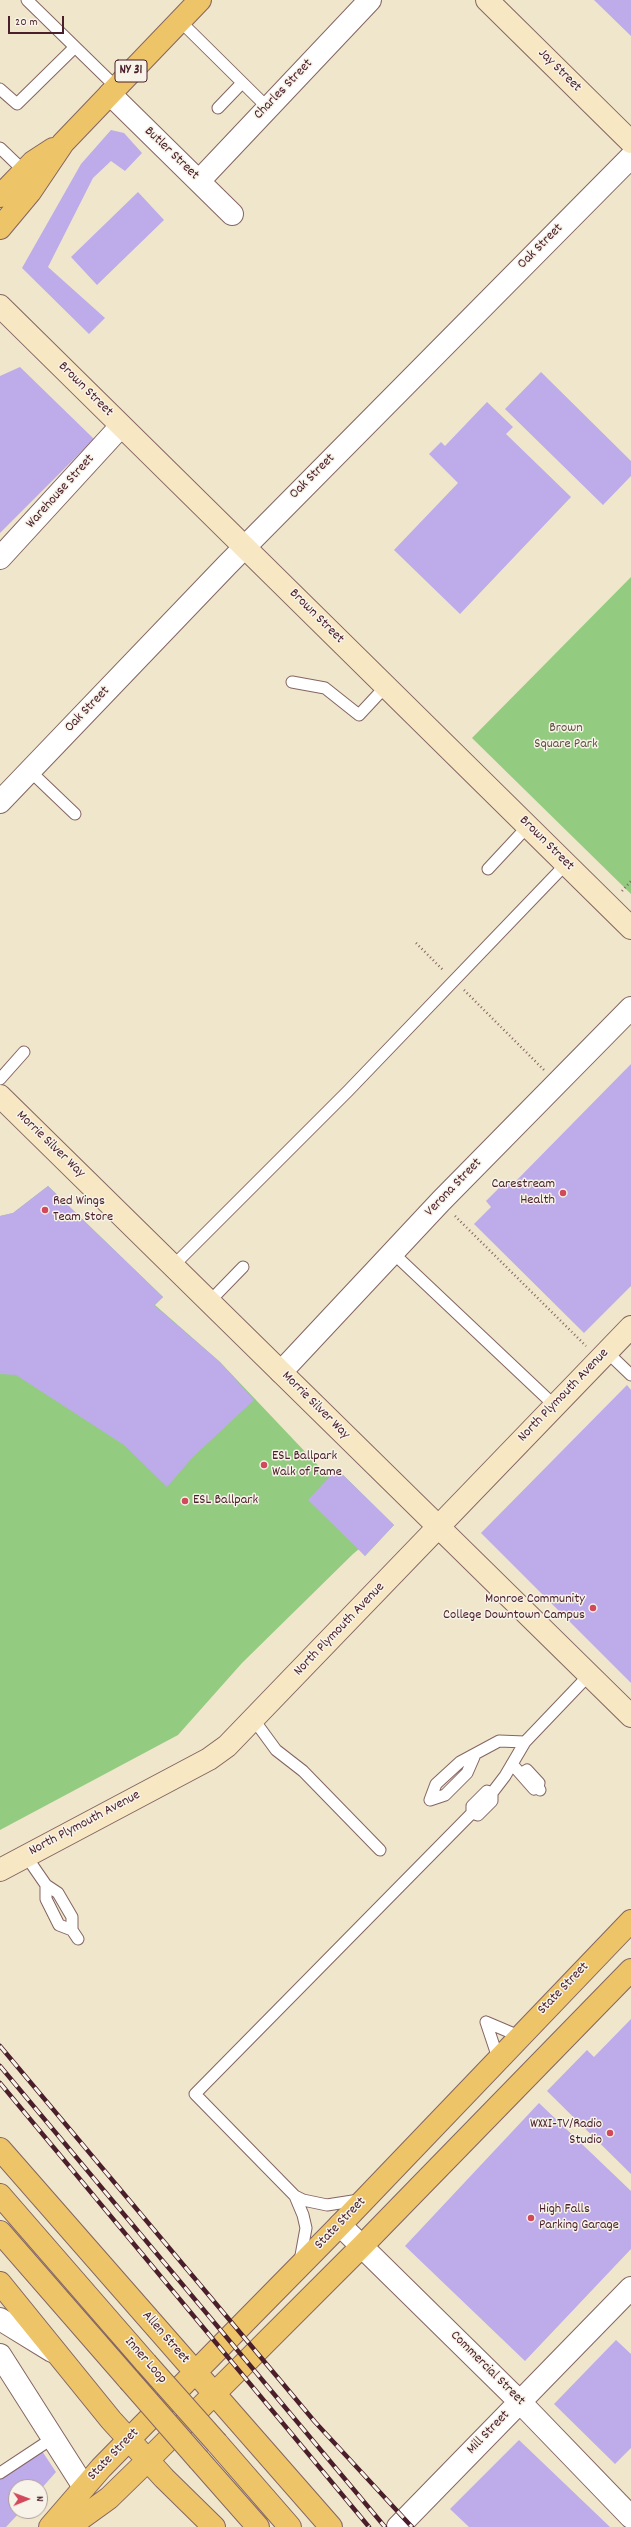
<!DOCTYPE html>
<style>
body{margin:0}
#map{position:relative;width:631px;height:2527px;overflow:hidden;background:#f0e6cb;font-family:Dekko,sans-serif}
canvas{display:block}
.north{position:absolute;left:8px;top:2479px;width:40px;height:40px;box-sizing:border-box;background:#f7f3e8;border:1px solid #b29e9c;border-radius:50%;rotate:89deg;font-size:11px;font-weight:700;line-height:16px;text-align:center;color:#4a1f2b}
.north::after{content:'';display:block;margin:auto;width:14px;height:18px;background:#d1495b;clip-path:polygon(50% 0,100% 100%,50% 72%,0 100%)}
.scale{position:absolute;left:8px;top:16px;width:56px;height:18px;box-sizing:border-box;border:2px solid #4a1f2b;border-top:0;padding-left:5px;font-size:12px;line-height:14px;white-space:nowrap;color:#4a1f2b;-webkit-text-stroke:3px #f7f3e8;paint-order:stroke}
</style>
<div id="map">
<canvas width="631" height="2527"></canvas>
<div class="north">N</div>
<div class="scale">20 m</div>
</div>
<script>
const ctx = document.querySelector('canvas').getContext('2d');
ctx.lineJoin = 'round';
function fillPath(path, color) {
  ctx.fillStyle = color;
  ctx.fill(path, 'evenodd');
}
function shape(rows) {
  const path = new Path2D();
  for (const r of rows) {
    path.moveTo(r[0], r[1]);
    for (let i = 2; i < r.length; i += 2) path.lineTo(r[i], r[i + 1]);
  }
  return path;
}
function trace(path, color, width, dash) {
  ctx.strokeStyle = color;
  ctx.lineWidth = width;
  ctx.lineCap = dash ? 'butt' : 'round';
  ctx.setLineDash(dash || []);
  ctx.stroke(path);
}
function label(font, color, halo, rows, align = 'center') {
  ctx.font = font + ' Dekko,sans-serif';
  ctx.lineWidth = 3;
  ctx.setLineDash([]);
  ctx.textBaseline = 'middle';
  ctx.strokeStyle = halo;
  ctx.fillStyle = color;
  for (const [text, x, y, turn = 0] of rows) {
    ctx.save();
    ctx.translate(x, y);
    ctx.rotate((+turn || 0) * Math.PI / 180);
    ctx.textAlign = isNaN(turn) ? turn : align;
    if (halo) ctx.strokeText(text, 0, 0);
    ctx.fillText(text, 0, 0);
    ctx.restore();
  }
}
fillPath(shape([
 [631,577,631,894,472,738],
 [48,1186,163,1297,155,1305,220,1362,329,1477,337,1469,394,1525,365,1556,359,1549,353,1554,242,1663,178,1735,0,1830,0,1216,13,1213]
]), '#93cc80');
fillPath(shape([
 [594,0,631,0,631,36],
 [111,130,124,133,142,153,125,171,111,161,93,178,48,267,105,318,89,334,22,268,81,164],
 [138,192,164,220,97,285,71,257],
 [20,367,94,439,0,533,0,376],
 [541,372,631,461,631,476,603,505,505,409],
 [487,402,513,427,506,434,571,497,460,614,394,550,458,483,429,454,441,442,445,446],
 [631,1064,631,1286,584,1333,474,1224,491,1207,486,1201,508,1179,513,1184],
 [48,1186,163,1297,154,1305,220,1362,254,1400,193,1457,167,1487,124,1445,16,1375,0,1374,0,1216,13,1213],
 [627,1385,631,1390,631,1683,481,1533],
 [337,1469,394,1525,365,1556,308,1500],
 [631,2019,631,2174,547,2091,587,2050,594,2057],
 [539,2103,631,2191,631,2249,525,2361,405,2246],
 [616,2340,631,2354,631,2448,615,2464,554,2404],
 [519,2440,610,2527,469,2527,450,2509],
 [42,2451,56,2472,40,2490,40,2487,16,2487,16,2511,21,2511,6,2527,0,2527,0,2479]
]), '#bdabea');
const lane = shape([
 [27,0,116,87],
 [180,21,268,108],
 [0,89,17,104,75,47],
 [218,108,242,83],
 [0,148,24,171],
 [292,682,325,688,359,715,386,686],
 [30,771,75,814],
 [488,869,528,826],
 [0,1079,24,1052],
 [393,1253,554,1405],
 [173,1266,348,1091,566,864],
 [209,1302,243,1267],
 [607,1352,631,1375],
 [254,1720,276,1750,303,1771,380,1850],
 [512,1764,534,1789,538,1787,540,1790],
 [522,1773,527,1770,539,1783,538,1787],
 [430,1800,436,1784,460,1762,499,1741,525,1742],
 [430,1800,445,1795,467,1773,474,1757],
 [472,1813,478,1815,492,1801,492,1793,505,1776,525,1742,589,1675],
 [26,1856,46,1885,58,1893,72,1917,72,1930,78,1939],
 [46,1885,46,1899,59,1925,72,1930],
 [486,2022,498,2058],
 [486,2022,519,2036],
 [295,2196,303,2215,306,2228,300,2261],
 [359,2200,327,2205,303,2200,295,2196,195,2094,472,1813,472,1806,487,1791,492,1793],
 [0,2473,53,2438]
]);
const street = shape([
 [110,94,232,214],
 [199,181,370,0],
 [0,558,121,426],
 [0,802,227,565,631,157],
 [281,1372,441,1201,631,1008],
 [340,2225,519,2401,631,2517],
 [0,2319,52,2351],
 [0,2355,84,2487],
 [398,2527,631,2288]
]);
const secondary = shape([
 [487,0,631,142],
 [0,306,631,928],
 [0,1096,631,1716],
 [0,1870,209,1759,227,1746,631,1327]
]);
const primary = shape([
 [0,196,33,162,53,149],
 [0,228,30,192,63,143,200,0],
 [0,2149,331,2527],
 [0,2283,111,2420,164,2478,214,2527],
 [50,2527,101,2468,340,2225,631,1921],
 [69,2527,109,2498,148,2460,362,2246,631,1970]
]);
const highway = shape([
 [0,2195,146,2363],
 [0,2232,129,2380],
 [217,2443,290,2527],
 [199,2460,258,2527]
]);
trace(lane, '#846563', 13);
trace(street, '#846563', 24);
trace(secondary, '#846563', 24);
trace(primary, '#846563', 24);
trace(highway, '#846563', 24);
trace(shape([
 [622,891,631,881],
 [416,943,444,971],
 [464,990,544,1070],
 [455,1216,586,1346]
]), '#846563', 2.5, [1, 3]);
trace(lane, '#fff', 11);
trace(street, '#fff', 22);
trace(secondary, '#f8e7c3', 22);
trace(primary, '#eec469', 22);
trace(highway, '#eec469', 22);
const rail = shape([
 [0,2046,315,2422,412,2527],
 [0,2066,385,2527],
 [0,2083,369,2527]
]);
trace(rail, '#4a1f2b', 4.5);
trace(rail, '#f7f3e8', 3, [9]);
const highwayBridge = shape([
 [146,2363,217,2443],
 [129,2380,199,2460]
]);
trace(highwayBridge, '#846563', 24, []);
trace(highwayBridge, '#eec469', 22);
for (const [x, y, r, color] of [
 [563,1193,4,"#d1495b"],
 [45,1210,4,"#d1495b"],
 [264,1465,4,"#d1495b"],
 [185,1501,4,"#d1495b"],
 [593,1608,4,"#d1495b"],
 [610,2133,4,"#d1495b"],
 [531,2218,4,"#d1495b"]
]) {
  const dot = new Path2D();
  dot.arc(x, y, r, 0, 2 * Math.PI);
  ctx.fillStyle = color;
  ctx.fill(dot);
  trace(dot, '#f7f3e8', 1.5);
}
for (const [x, y, w] of [
 [131,71,32]
]) {
  const box = new Path2D();
  box.roundRect(x - w / 2, y - 11, w, 22, 3);
  ctx.fillStyle = '#f7f3e8';
  ctx.fill(box);
  trace(box, '#4a1f2b', 1);
}
label('bold 13px', '#4a1f2b', null, [
 ["NY 31",131,71]
]);
label('14px', '#4a1f2b', '#f7f3e8', [
 ["Jay Street",559,71,45],
 ["Charles Street",284,90,-46],
 ["Butler Street",171,154,44],
 ["Oak Street",541,247,-45],
 ["Brown Street",85,390,45],
 ["Oak Street",313,477,-45],
 ["Warehouse Street",61,492,-48],
 ["Brown Street",316,617,45],
 ["Oak Street",88,710,-46],
 ["Brown Street",546,844,45],
 ["Morrie Silver Way",50,1145,44],
 ["Verona Street",454,1188,-46],
 ["North Plymouth Avenue",564,1396,-46],
 ["Morrie Silver Way",315,1406,45],
 ["North Plymouth Avenue",340,1630,-46],
 ["North Plymouth Avenue",85,1824,-28],
 ["State Street",564,1989,-46],
 ["State Street",341,2224,-46],
 ["Allen Street",165,2338,49],
 ["Inner Loop",145,2361,49],
 ["Commercial Street",487,2369,45],
 ["Mill Street",489,2433,-46],
 ["State Street",114,2455,-46]
]);
label('14px', '#605344', '#f7f3e8', [
 ["Brown",566,729],
 ["Square Park",566,745]
]);
label('14px', '#4a1f2b', '#f7f3e8', [
 ["Carestream",555,1185,"right"],
 ["Health",555,1201,"right"],
 ["Red Wings",53,1202],
 ["Team Store",53,1218],
 ["ESL Ballpark",272,1457],
 ["Walk of Fame",272,1473],
 ["ESL Ballpark",193,1501],
 ["Monroe Community",585,1600,"right"],
 ["College Downtown Campus",585,1616,"right"],
 ["WXXI-TV/Radio",602,2125,"right"],
 ["Studio",602,2141,"right"],
 ["High Falls",539,2210],
 ["Parking Garage",539,2226]
], 'left');
</script>
